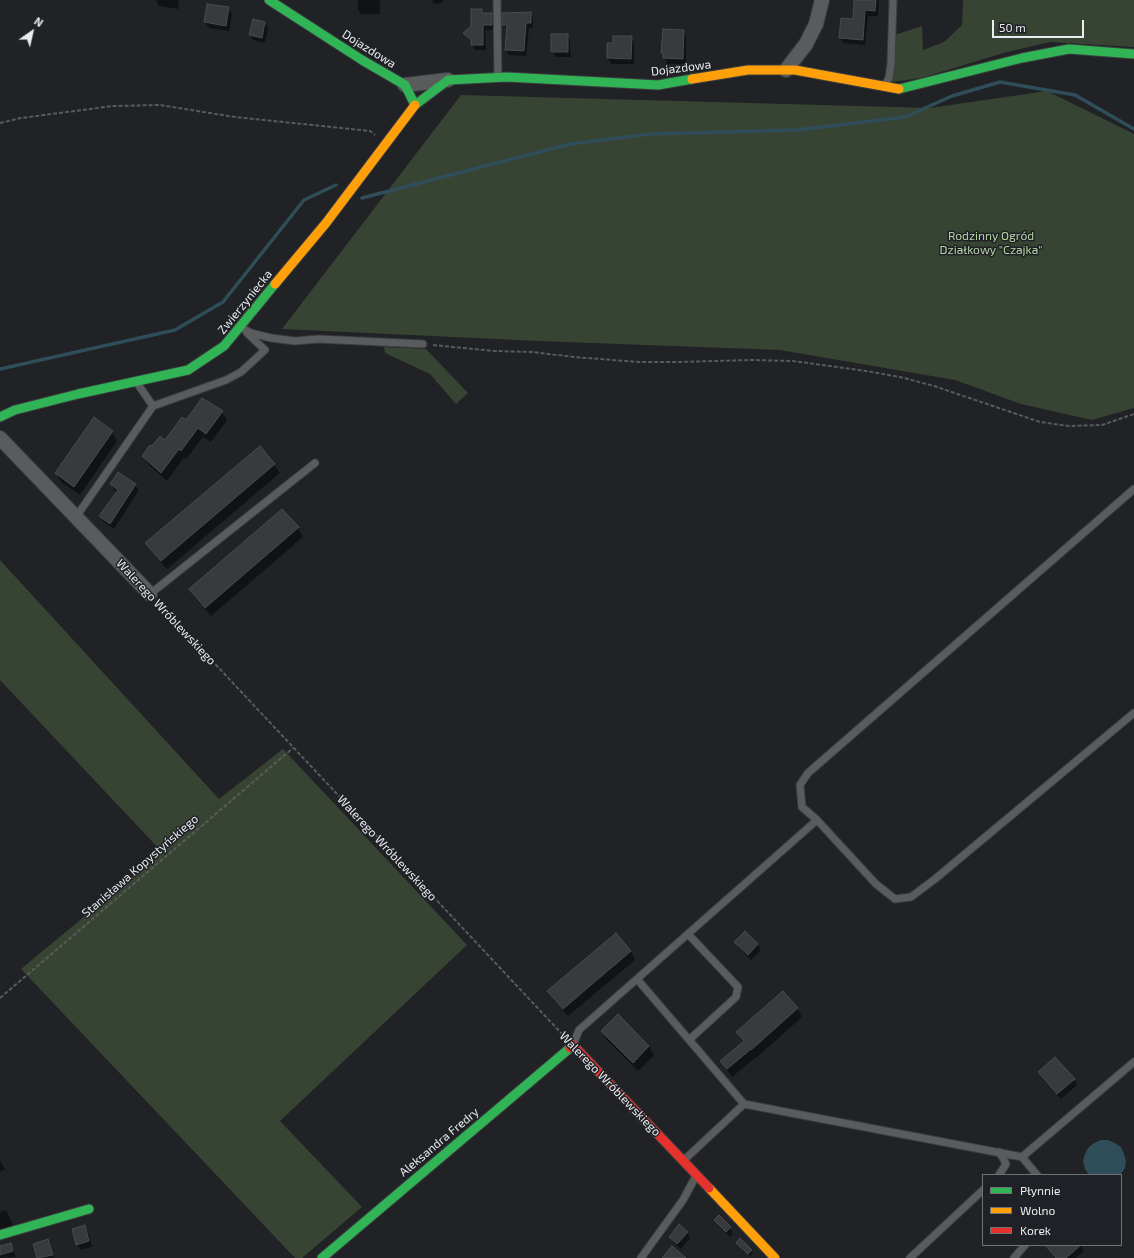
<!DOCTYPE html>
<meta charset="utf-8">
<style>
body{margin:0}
#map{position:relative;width:1134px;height:1258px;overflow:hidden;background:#202225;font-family:"Exo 2",sans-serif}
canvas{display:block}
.legend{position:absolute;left:982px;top:1174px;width:140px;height:72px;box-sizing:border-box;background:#1f2126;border:1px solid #707276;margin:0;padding:5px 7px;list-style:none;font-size:12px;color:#eaecef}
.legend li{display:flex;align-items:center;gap:8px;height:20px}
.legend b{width:20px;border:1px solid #707276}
.north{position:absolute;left:12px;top:12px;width:40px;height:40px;-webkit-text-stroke:3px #1f2126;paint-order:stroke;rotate:34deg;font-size:11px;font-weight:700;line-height:16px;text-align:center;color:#eaecef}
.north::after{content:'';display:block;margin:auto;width:14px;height:18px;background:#eaecef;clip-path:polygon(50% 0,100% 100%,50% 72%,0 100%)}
.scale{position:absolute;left:992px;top:20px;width:92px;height:18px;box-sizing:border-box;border:2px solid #eaecef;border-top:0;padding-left:5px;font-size:12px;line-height:14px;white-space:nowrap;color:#eaecef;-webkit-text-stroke:3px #1f2126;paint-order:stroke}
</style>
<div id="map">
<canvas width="1134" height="1258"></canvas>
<ul class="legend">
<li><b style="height:5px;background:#30b455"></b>Płynnie</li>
<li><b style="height:5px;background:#ff9f0a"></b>Wolno</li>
<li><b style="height:5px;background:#e5322d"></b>Korek</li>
</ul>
<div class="north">N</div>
<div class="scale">50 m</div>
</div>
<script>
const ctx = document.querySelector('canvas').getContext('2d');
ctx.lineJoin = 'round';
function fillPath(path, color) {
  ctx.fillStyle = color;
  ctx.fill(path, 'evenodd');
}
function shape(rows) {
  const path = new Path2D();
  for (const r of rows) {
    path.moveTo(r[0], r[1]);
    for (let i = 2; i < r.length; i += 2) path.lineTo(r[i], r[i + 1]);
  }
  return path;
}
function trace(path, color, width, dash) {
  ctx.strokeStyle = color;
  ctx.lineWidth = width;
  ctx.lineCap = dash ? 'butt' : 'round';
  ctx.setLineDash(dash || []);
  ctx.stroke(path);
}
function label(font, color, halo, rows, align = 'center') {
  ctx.font = font + ' "Exo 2",sans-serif';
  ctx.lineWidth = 3;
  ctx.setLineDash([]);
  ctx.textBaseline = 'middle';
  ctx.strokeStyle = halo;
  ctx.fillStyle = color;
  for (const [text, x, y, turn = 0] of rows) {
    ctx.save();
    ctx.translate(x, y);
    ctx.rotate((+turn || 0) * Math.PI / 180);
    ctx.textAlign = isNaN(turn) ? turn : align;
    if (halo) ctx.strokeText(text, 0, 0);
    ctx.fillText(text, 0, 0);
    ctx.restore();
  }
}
fillPath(shape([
 [963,0,1134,0,1134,47,1050,42,1007,52,921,78,892,82,895,35,922,26,923,50,944,42,962,25],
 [1047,91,1134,134,1134,408,1092,420,1021,404,955,380,780,350,539,341,282,329,461,95,930,108],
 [384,347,426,349,468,393,456,404,430,374,385,353],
 [0,560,219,799,283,749,467,945,280,1121,362,1207,302,1258,295,1258,21,969,162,852,0,680]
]), '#384433');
fillPath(shape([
 [1101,1140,1108,1140,1115,1143,1121,1147,1124,1154,1126,1161,1125,1168,1120,1175,1089,1175,1085,1169,1083,1161,1085,1154,1088,1148,1094,1143]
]), '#2f4e59');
fillPath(shape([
 [156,0,179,0,178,9,159,6],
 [358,0,380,0,380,14,361,14,358,9],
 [432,0,443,0,443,3,434,4],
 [855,0,879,0,878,16,868,16,865,45,844,43,840,38,854,20],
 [228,8,232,14,229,31,209,28,205,22],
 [482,10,484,14,492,14,495,20,495,30,485,30,486,50,475,50,472,43,465,33,472,26],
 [530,13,533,19,533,28,529,28,526,56,509,55,506,50,508,30,507,30,503,24],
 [253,20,265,23,268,29,265,43,253,40,250,35],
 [683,31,686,36,686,64,667,64,662,53],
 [567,35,570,41,571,57,555,57,552,51],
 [631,37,634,43,634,64,611,64,608,58,608,44,614,44],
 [222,412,227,420,211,442,203,437,186,459,184,457,167,481,149,465,143,456,166,441,186,421],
 [112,432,117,441,80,495,61,482,56,473],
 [260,447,274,465,280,473,167,569,152,551,146,543],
 [111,484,135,485,139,490,114,529,104,522,100,516,118,492,114,490],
 [282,510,298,528,303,537,211,616,195,598,190,589],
 [745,932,758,945,761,950,751,960,739,948,735,942],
 [616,935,631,952,635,960,568,1016,553,999,549,991],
 [797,1008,802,1017,757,1057,756,1057,732,1077,721,1061,743,1042,737,1032],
 [602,1031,649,1046,654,1055,638,1071,607,1040],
 [1039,1072,1074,1079,1077,1085,1061,1099,1042,1078],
 [0,1161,5,1169,0,1172],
 [6,1210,13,1225,0,1229,0,1212],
 [715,1220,730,1228,733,1234,730,1237,718,1225],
 [84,1227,88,1232,92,1247,80,1250,77,1244],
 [687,1232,690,1238,681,1249,673,1242,670,1237],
 [47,1241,54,1258,38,1258,34,1245],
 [737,1243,751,1250,753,1253,750,1256],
 [11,1244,16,1257,0,1258,0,1247],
 [1049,1245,1081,1245,1084,1251,1076,1258,1055,1258,1047,1247]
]), '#0007');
trace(shape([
 [362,198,570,144,650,134,797,130,905,117,952,96,1000,82,1075,95,1134,129],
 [0,369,175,330,223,302,304,200,336,185]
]), '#2f4e59', 3.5);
const building = shape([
 [854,0,876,0,875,11,865,10,863,40,839,38,841,18,853,19,854,0],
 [207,4,229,7,226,26,204,22,207,4],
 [471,9,482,9,482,13,492,13,492,25,483,25,483,45,471,45,471,40,463,33,471,26,471,9],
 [531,12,531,23,526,23,524,51,505,50,507,25,502,25,502,13,531,12],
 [253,19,265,22,262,38,249,35,253,19],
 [663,29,684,30,683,59,663,58,663,53,661,53,663,29],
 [551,34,568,34,568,52,551,52,551,34],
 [613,36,632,36,631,59,607,58,607,43,613,43,613,36],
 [202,398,223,411,206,434,198,428,181,451,179,449,161,473,142,456,150,445,152,446,160,436,165,440,182,417,186,420,202,398],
 [94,417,113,431,74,487,55,473,94,417],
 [260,446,275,464,161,561,145,543,260,446],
 [118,472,136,484,110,524,99,516,118,490,110,484,118,472],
 [282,509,299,527,205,608,189,589,282,509],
 [745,931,758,944,748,955,734,942,745,931],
 [616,933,631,951,563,1009,547,991,616,933],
 [783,991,798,1008,751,1050,751,1049,727,1069,720,1061,744,1041,736,1032,783,991],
 [618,1014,649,1046,633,1063,601,1031,618,1014],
 [1055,1057,1075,1079,1057,1094,1038,1072,1055,1057],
 [719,1215,731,1227,726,1232,714,1220,719,1215],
 [679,1224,688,1232,677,1244,669,1237,679,1224],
 [85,1225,89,1241,76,1245,72,1229,85,1225],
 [740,1238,752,1250,748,1254,736,1243,740,1238],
 [48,1239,53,1255,37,1258,33,1244,48,1239],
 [11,1243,13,1251,0,1255,0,1246,11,1243],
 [1045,1245,1081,1245,1066,1258,1056,1258,1045,1245],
 [672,1246,686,1258,662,1258,672,1246]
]);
fillPath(building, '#383a3c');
trace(building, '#494b4d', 1);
const lane = shape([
 [497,1,498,78],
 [884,87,889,78,891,64,893,0],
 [240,327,251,333,271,338,295,341,318,339,423,344],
 [153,406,226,380,241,372,265,350,247,333],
 [1134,489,808,773,800,785,802,807,817,820,876,884,895,899,911,897,935,879,1134,713],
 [76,517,153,406,137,383],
 [150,594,315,463],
 [688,934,738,987,736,997,689,1040],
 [637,979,744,1104],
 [573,1045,579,1030,817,820],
 [999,1152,1003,1158,1006,1164,999,1175],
 [1022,1157,1037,1175],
 [683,1161,744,1104,1022,1157,1134,1062],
 [641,1258,683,1200,696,1176],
 [910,1258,983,1190],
 [1014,1258,1025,1245]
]);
const street = shape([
 [786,70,806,44,816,24,822,0],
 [405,85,448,80],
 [0,438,150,594]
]);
const fast = shape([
 [269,0,362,60,405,85,415,105,448,80,507,77,658,85,692,79],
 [899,89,1022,58,1069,49,1134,54],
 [0,417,15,410,78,394,188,370,224,346,275,284],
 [0,1235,89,1209],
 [322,1258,570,1048]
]);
const slow = shape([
 [692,79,748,70,795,70,899,89],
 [275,284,326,223,415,105],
 [709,1188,775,1258]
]);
const jam = shape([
 [570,1048,573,1045,709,1188]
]);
trace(lane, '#3b3d3f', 9);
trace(street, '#3b3d3f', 16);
trace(fast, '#3b3d3f', 11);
trace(slow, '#3b3d3f', 11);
trace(jam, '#3b3d3f', 11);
trace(shape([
 [0,123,21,118,113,106,160,105,235,117,370,131,375,135],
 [433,345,494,351,533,352,574,357,639,362,679,362,751,360,793,361,866,371,900,377,934,386,1040,422,1069,426,1102,425,1134,414],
 [158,603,562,1034],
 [0,998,293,748]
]), '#595a5c', 2, [4, 2]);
trace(lane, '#5a5b5d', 7);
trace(street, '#5a5b5d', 14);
trace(fast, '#30b455', 9);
trace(slow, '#ff9f0a', 9);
trace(jam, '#e5322d', 9);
label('12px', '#eaecef', '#1f2126', [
 ["Dojazdowa",369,49,32],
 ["Dojazdowa",681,68,-7],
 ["Zwierzyniecka",245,302,-51],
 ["Walerego Wróblewskiego",166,612,47],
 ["Walerego Wróblewskiego",387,848,47],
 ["Stanisława Kopystyńskiego",140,866,-41],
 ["Walerego Wróblewskiego",610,1084,46],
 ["Aleksandra Fredry",439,1142,-40]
]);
label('12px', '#b6d5a4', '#1f2126', [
 ["Rodzinny Ogród",991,236],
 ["Działkowy \"Czajka\"",991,250]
]);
</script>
